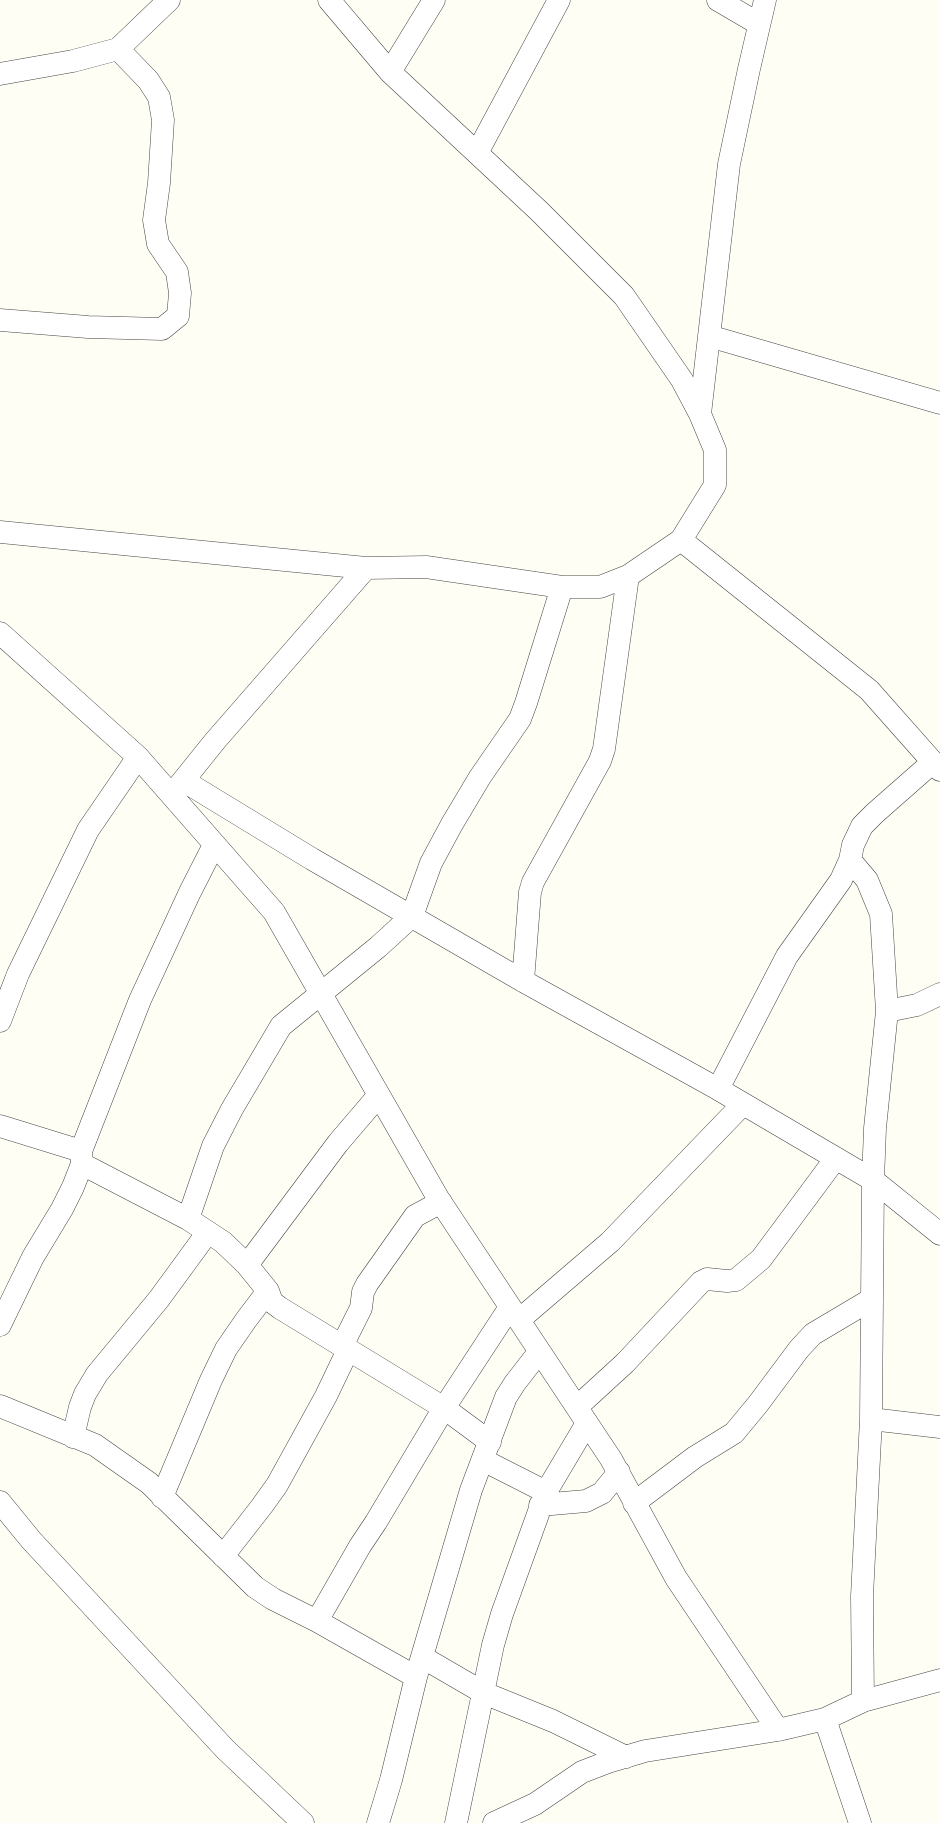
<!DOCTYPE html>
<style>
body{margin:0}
canvas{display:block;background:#fffef4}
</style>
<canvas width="940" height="1823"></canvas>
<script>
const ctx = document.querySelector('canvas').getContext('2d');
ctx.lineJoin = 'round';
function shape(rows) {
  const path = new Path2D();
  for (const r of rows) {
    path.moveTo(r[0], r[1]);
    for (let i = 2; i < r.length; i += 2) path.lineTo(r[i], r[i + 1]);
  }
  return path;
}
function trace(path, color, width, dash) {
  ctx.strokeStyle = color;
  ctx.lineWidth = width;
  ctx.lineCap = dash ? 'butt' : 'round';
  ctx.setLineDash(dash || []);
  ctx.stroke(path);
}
const street = shape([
 [718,0,759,24],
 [390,72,434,0],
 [0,74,73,61,118,49,169,0],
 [477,153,559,0],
 [0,320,88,327,162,329,178,316,180,293,177,272,158,244,154,220,159,183,163,120,159,97,148,80,118,49],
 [709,336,940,403],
 [700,414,729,164,749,69,765,0],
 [0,532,366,568,426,567,562,587,600,587,628,576,681,540,715,485,715,450,700,414,682,380,624,296,539,211,390,72,329,0],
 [681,540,869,690,940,770],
 [0,633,138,757,274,912,438,1198,611,1459,676,1578,778,1730],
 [184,781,312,859,523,981,718,1089,873,1180,940,1234],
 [174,792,215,741,366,568],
 [850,860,867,880,881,914,887,1011,875,1128,873,1180,871,1419,862,1596,863,1701],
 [523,981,530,892,533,882,600,761,604,749,628,576],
 [887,1011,917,1005,940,994],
 [0,1021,18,974,88,830,138,757],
 [718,1089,787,956,841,880,850,860,853,845,862,826,875,813,933,762],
 [0,1126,81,1151],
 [82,1164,188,1219,223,1242,247,1265,268,1291,272,1302,280,1308,444,1408,490,1442],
 [188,1219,213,1146,232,1109,281,1026,378,947,412,916,431,863,452,824,480,777,520,719,526,703,562,587],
 [247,1265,338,1143,379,1095],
 [519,1320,610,1242,743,1104],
 [0,1325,33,1257,62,1209,73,1187,82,1164,81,1151,140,1000,190,892,214,845],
 [342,1346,361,1308,363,1292,367,1284,415,1216,441,1202],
 [0,1406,95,1445,149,1483,255,1587,273,1599,317,1621,416,1677],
 [577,1407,625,1363,701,1282,707,1279,727,1281,736,1280,761,1259,836,1158],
 [871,1419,940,1427],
 [73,1437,80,1407,85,1394,97,1374,159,1299,208,1232],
 [483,1460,546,1492],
 [162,1497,211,1380,226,1349,246,1320,268,1291],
 [0,1502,31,1540,225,1749,303,1823],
 [634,1503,695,1457,734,1433,758,1404,799,1349,813,1334,872,1299],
 [540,1505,586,1501,602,1493,619,1472],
 [223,1556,262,1506,277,1485,326,1396,348,1350],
 [317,1621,360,1546,376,1522,444,1408,510,1307],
 [422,1657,484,1693,553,1721,626,1757],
 [825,1719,860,1823],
 [378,1823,391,1780,416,1677,471,1490,506,1397,515,1383,539,1352],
 [456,1823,493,1645,502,1614,546,1492,587,1423],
 [494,1823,535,1804,582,1772,608,1762,645,1751,778,1730,825,1719,863,1701,940,1680]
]);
trace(street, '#444', 23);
trace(street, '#fff', 22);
</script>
